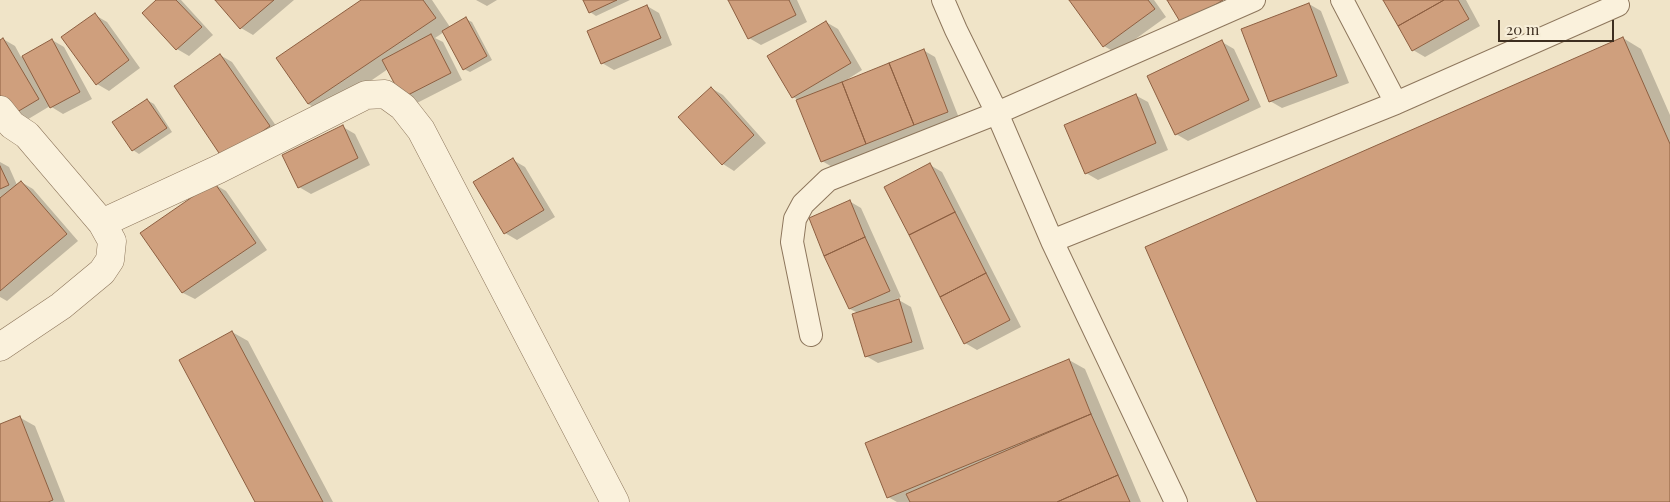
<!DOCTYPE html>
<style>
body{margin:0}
#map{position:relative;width:1670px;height:502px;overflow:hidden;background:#f0e4c8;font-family:"Playfair Display",serif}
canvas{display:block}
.scale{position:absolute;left:1498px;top:20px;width:116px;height:22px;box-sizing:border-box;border:2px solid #3d2e20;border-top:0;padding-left:6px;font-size:15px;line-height:18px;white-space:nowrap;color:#3d2e20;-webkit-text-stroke:4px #f7eed8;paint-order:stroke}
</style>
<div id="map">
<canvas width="1670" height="502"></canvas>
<div class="scale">20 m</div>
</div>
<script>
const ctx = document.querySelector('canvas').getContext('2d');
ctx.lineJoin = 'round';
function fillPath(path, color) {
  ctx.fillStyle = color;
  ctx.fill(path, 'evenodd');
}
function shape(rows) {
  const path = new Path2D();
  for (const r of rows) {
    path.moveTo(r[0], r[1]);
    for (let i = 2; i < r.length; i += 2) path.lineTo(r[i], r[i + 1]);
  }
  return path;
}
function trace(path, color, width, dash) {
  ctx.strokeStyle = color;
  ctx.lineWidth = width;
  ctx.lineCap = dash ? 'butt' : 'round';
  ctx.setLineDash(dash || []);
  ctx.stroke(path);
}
fillPath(shape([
 [158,0,181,0,213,35,189,56,177,49,144,13],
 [217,0,294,0,253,35,241,28],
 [364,0,432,0,450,27,466,19,472,22,492,60,470,72,464,69,444,32,435,38,443,42,462,80,415,104,388,69,324,113,308,104],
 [476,0,497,0,487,6],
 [584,0,630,0,596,16,590,12],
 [730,0,797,0,807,22,761,45,749,38],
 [1070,0,1154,0,1166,17,1116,53,1104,46],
 [1385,0,1466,0,1480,26,1425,57,1413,50],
 [1309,4,1321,11,1349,83,1282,108,1270,101],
 [647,6,659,13,672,45,614,70,602,63],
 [95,15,107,22,140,68,109,91,97,84],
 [826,22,838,29,862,70,848,79,849,80,923,50,935,57,959,118,834,168,822,161,797,99,792,97],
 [1623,38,1641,49,1670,115,1670,502,1258,502],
 [3,39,15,46,21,57,52,40,64,47,92,99,63,114,50,106,25,121,0,92,0,41],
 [1222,42,1234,49,1261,107,1188,141,1176,134],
 [220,55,232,62,281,133,236,165],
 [711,88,723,95,766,143,734,171,723,164],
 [1135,95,1148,102,1168,150,1098,180,1086,173],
 [147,100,154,104,172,132,139,154,133,150],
 [343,127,355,134,370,165,311,194,299,187],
 [513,160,525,167,555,217,517,240,505,233],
 [0,162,9,167,17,185,21,182,33,189,78,241,7,301,0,297],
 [930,165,942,172,1021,327,977,350,965,343],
 [214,184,226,191,267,250,195,299,183,293,142,233],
 [849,201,861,208,901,297,897,299,911,307,924,349,878,363,866,356,858,313,850,309],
 [232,332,248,341,333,502,256,502],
 [1069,360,1085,369,1141,502,897,502,888,497],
 [19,417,35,426,65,502,0,502,0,425]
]), '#0003');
const building = shape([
 [156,0,176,0,202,27,176,50,142,13,156,0],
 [215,0,274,0,240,29,215,0],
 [361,0,423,0,436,18,308,104,276,58,361,0],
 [583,0,617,0,589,13,583,0],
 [728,0,789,0,796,15,748,39,728,0],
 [1069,0,1148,0,1155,9,1103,47,1069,0],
 [1167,0,1223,0,1182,25,1167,0],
 [1383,0,1444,0,1398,26,1383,0],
 [1444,0,1458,0,1469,19,1412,51,1398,26,1444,0],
 [1309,3,1337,76,1269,102,1241,29,1309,3],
 [647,5,661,38,601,64,587,31,647,5],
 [95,13,129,60,96,85,61,37,95,13],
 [466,17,487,56,463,70,442,31,466,17],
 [826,21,851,63,792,98,767,56,826,21],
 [431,34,451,73,402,98,382,60,431,34],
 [1623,37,1670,144,1670,502,1257,502,1145,247,1623,37],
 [3,38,39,99,12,115,0,95,0,40,3,38],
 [52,39,80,92,50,108,22,56,52,39],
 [1222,40,1249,100,1175,135,1147,76,1222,40],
 [924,49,948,112,914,125,889,63,924,49],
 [220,54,270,126,223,159,174,86,220,54],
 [889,63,914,125,866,144,842,82,889,63],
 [842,82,866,144,821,162,796,100,842,82],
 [711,87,754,135,722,165,678,117,711,87],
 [1136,94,1156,143,1085,174,1064,125,1136,94],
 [147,99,167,128,132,151,112,122,147,99],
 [343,125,358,158,298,188,282,155,343,125],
 [513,158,544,210,504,234,473,182,513,158],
 [930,163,955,212,909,235,884,187,930,163],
 [0,166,9,185,0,189,0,166],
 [21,181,67,234,0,291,0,198,21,181],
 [214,182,256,243,182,293,140,233,214,182],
 [850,200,865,237,824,256,809,218,850,200],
 [955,212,986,273,940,297,909,235,955,212],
 [865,237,890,291,849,309,824,256,865,237],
 [986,273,1010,320,964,344,940,297,986,273],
 [899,299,912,342,865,357,852,314,899,299],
 [232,331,323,502,255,502,179,360,232,331],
 [1069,359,1091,414,887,498,865,443,1069,359],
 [1091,414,1118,475,1057,502,910,502,906,494,1091,414],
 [20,416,53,500,48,502,0,502,0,424,20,416],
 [1118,475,1130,502,1057,502,1118,475]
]);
fillPath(building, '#cf9f7d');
trace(building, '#8d5f41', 1);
const service = shape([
 [943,0,956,30,997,113,1052,241,1176,502],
 [1342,0,1396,103],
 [1052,241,1396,103,1618,5],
 [811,335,792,242,795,219,803,204,828,180,997,113,1254,0]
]);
const minor = shape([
 [0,110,12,125,27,135,102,223,112,241,110,260,102,272,61,306,0,347],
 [102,223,219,169,366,95,385,94,403,107,421,130,615,502]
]);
trace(service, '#8d765c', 24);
trace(minor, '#8d765c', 29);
trace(service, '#faf1dc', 22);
trace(minor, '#faf1dc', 28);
</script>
